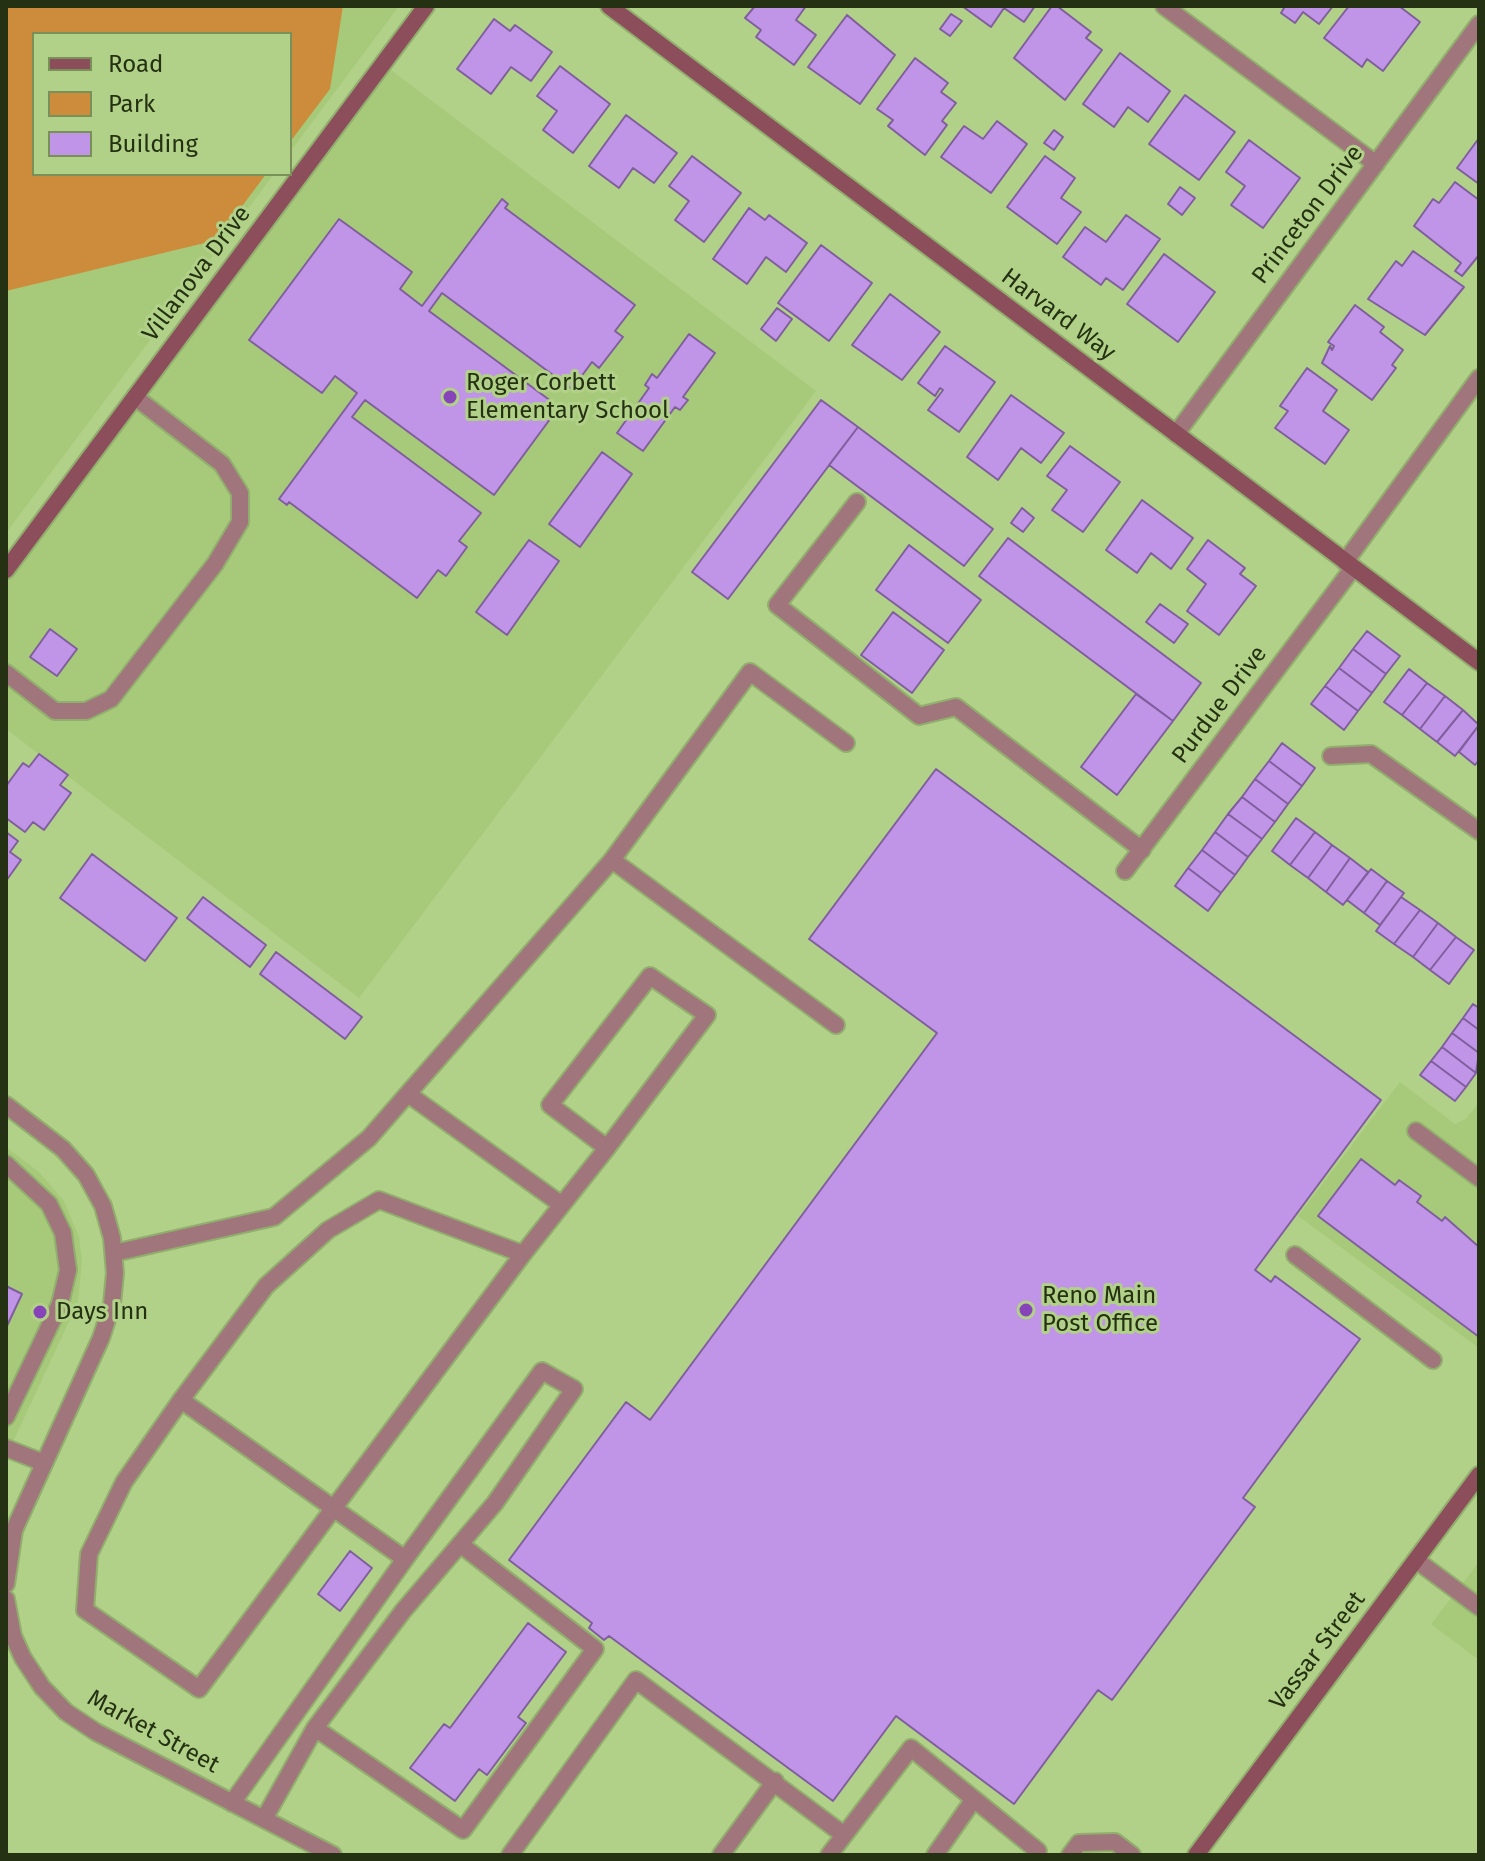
<!DOCTYPE html>
<style>
body{margin:0}
#map{position:relative;width:1485px;height:1861px;overflow:hidden;background:#b1d188;font-family:"Fira Sans",sans-serif}
canvas{display:block}
.frame{position:absolute;inset:0;border:8px solid #253113;pointer-events:none}
.legend{position:absolute;left:32px;top:32px;width:260px;height:144px;box-sizing:border-box;background:#b1d188;border:2px solid #799159;margin:0;padding:10px 14px;list-style:none;font-size:24px;color:#253113}
.legend li{display:flex;align-items:center;gap:16px;height:40px}
.legend b{width:40px;border:2px solid #799159}
</style>
<div id="map">
<canvas width="1485" height="1861"></canvas>
<div class="frame"></div>
<ul class="legend">
<li><b style="height:10px;background:#8b4e5a"></b>Road</li>
<li><b style="height:22px;background:#cd8b3c"></b>Park</li>
<li><b style="height:22px;background:#c094e6"></b>Building</li>
</ul>
</div>
<script>
const ctx = document.querySelector('canvas').getContext('2d');
ctx.lineJoin = 'round';
function fillPath(path, color) {
  ctx.fillStyle = color;
  ctx.fill(path, 'evenodd');
}
function shape(rows) {
  const path = new Path2D();
  for (const r of rows) {
    path.moveTo(r[0], r[1]);
    for (let i = 2; i < r.length; i += 2) path.lineTo(r[i], r[i + 1]);
  }
  return path;
}
function trace(path, color, width, dash) {
  ctx.strokeStyle = color;
  ctx.lineWidth = width;
  ctx.lineCap = dash ? 'butt' : 'round';
  ctx.setLineDash(dash || []);
  ctx.stroke(path);
}
function label(font, color, halo, rows, align = 'center') {
  ctx.font = font + ' "Fira Sans",sans-serif';
  ctx.lineWidth = 6;
  ctx.setLineDash([]);
  ctx.textBaseline = 'middle';
  ctx.strokeStyle = halo;
  ctx.fillStyle = color;
  for (const [text, x, y, turn = 0] of rows) {
    ctx.save();
    ctx.translate(x, y);
    ctx.rotate((+turn || 0) * Math.PI / 180);
    ctx.textAlign = isNaN(turn) ? turn : align;
    if (halo) ctx.strokeText(text, 0, 0);
    ctx.fillText(text, 0, 0);
    ctx.restore();
  }
}
fillPath(shape([
 [6,6,399,6,290,152,290,34,34,34,34,174,274,174,6,533],
 [387,67,816,391,359,998,6,729,6,578],
 [1400,1082,1455,1124,1466,1119,1479,1102,1479,1348,1298,1216],
 [6,1147,39,1172,64,1201,79,1237,82,1259,78,1302,6,1457],
 [1479,1562,1479,1660,1431,1624]
]), '#a6ca79');
fillPath(shape([
 [6,6,343,6,330,89,290,142,290,34,34,34,34,174,266,174,217,240,6,291]
]), '#cd8b3c');
const building = shape([
 [755,6,806,6,796,20,816,35,794,65,756,37,761,30,745,18,755,6],
 [962,6,1035,6,1024,22,1004,8,991,27,962,6],
 [1052,6,1057,6,1091,32,1086,38,1102,50,1065,100,1014,58,1052,6],
 [1281,6,1333,6,1319,24,1303,12,1295,23,1281,13,1284,8,1281,6],
 [1375,6,1399,6,1420,22,1383,71,1367,59,1362,67,1324,38,1349,6,1375,6],
 [951,14,962,21,950,36,940,29,951,14],
 [847,15,895,55,860,104,808,67,847,15],
 [494,19,510,31,515,25,552,52,531,81,511,67,491,94,457,69,494,19],
 [1120,53,1170,91,1148,122,1128,107,1114,127,1083,104,1120,53],
 [915,58,948,83,941,92,956,103,942,121,947,125,925,155,888,126,893,120,877,109,915,58],
 [560,66,610,104,573,153,543,130,557,111,537,96,560,66],
 [1185,95,1235,132,1199,180,1149,144,1185,95],
 [626,115,677,153,654,183,633,168,619,188,589,166,626,115],
 [997,121,1027,144,991,193,941,157,964,126,983,139,997,121],
 [1054,130,1063,137,1054,150,1044,143,1054,130],
 [1479,138,1479,184,1457,168,1479,138],
 [1249,140,1300,178,1263,228,1231,205,1245,186,1226,172,1249,140],
 [692,156,741,193,704,242,675,220,689,201,669,186,692,156],
 [1045,156,1075,178,1061,198,1081,212,1057,244,1007,207,1045,156],
 [1455,182,1479,200,1479,255,1462,276,1455,271,1461,263,1414,226,1433,199,1439,203,1455,182],
 [1180,187,1195,198,1182,215,1168,204,1180,187],
 [502,199,508,204,505,208,635,305,615,331,623,337,599,368,592,362,572,389,442,293,429,311,559,407,494,495,365,400,352,417,481,513,459,541,467,547,446,576,438,570,417,598,289,502,287,505,279,499,357,393,335,376,322,393,249,340,339,219,412,272,400,289,422,306,502,199],
 [749,208,765,220,769,215,807,243,786,272,766,257,747,284,713,259,749,208],
 [1126,215,1160,239,1123,290,1106,278,1101,285,1063,257,1085,227,1106,242,1126,215],
 [821,245,872,283,829,341,778,303,821,245],
 [1413,251,1464,287,1425,335,1368,299,1396,261,1402,266,1413,251],
 [1164,254,1215,292,1178,342,1127,304,1164,254],
 [890,294,940,332,902,380,852,345,890,294],
 [1355,305,1384,327,1380,332,1403,350,1392,365,1396,368,1372,400,1322,363,1330,346,1332,350,1334,346,1328,342,1355,305],
 [777,308,792,319,776,341,761,329,777,308],
 [689,334,715,353,683,397,688,400,680,410,675,407,643,451,617,433,649,388,645,385,652,374,657,378,689,334],
 [945,346,995,382,959,432,928,410,943,390,940,388,935,396,918,383,945,346],
 [1307,368,1337,390,1323,411,1349,430,1325,464,1275,428,1288,411,1280,406,1307,368],
 [1011,395,1064,433,1041,463,1021,448,998,480,967,457,1011,395],
 [821,400,858,427,728,599,692,572,821,400],
 [858,427,993,529,964,566,829,465,858,427],
 [1070,446,1120,482,1083,532,1052,510,1067,490,1047,476,1070,446],
 [602,452,632,474,580,547,549,524,602,452],
 [1142,500,1193,538,1171,569,1151,553,1137,573,1106,550,1142,500],
 [1022,508,1034,518,1023,532,1011,523,1022,508],
 [1008,538,1201,683,1173,721,979,576,1008,538],
 [529,540,559,561,507,635,476,612,529,540],
 [1208,540,1245,568,1240,574,1256,586,1219,635,1187,611,1206,584,1187,569,1208,540],
 [909,545,981,600,948,643,876,590,909,545],
 [1160,604,1188,624,1174,643,1146,622,1160,604],
 [893,612,944,650,912,693,861,655,893,612],
 [50,629,77,649,57,676,30,657,50,629],
 [1367,631,1400,656,1386,674,1353,649,1367,631],
 [1353,649,1386,674,1372,693,1339,668,1353,649],
 [1339,668,1372,693,1358,711,1325,686,1339,668],
 [1409,669,1427,683,1402,715,1384,702,1409,669],
 [1427,683,1445,696,1420,729,1402,715,1427,683],
 [1325,686,1358,711,1344,730,1311,704,1325,686],
 [1136,694,1173,721,1117,795,1081,767,1136,694],
 [1445,696,1463,710,1437,742,1420,729,1445,696],
 [1463,710,1479,725,1455,756,1437,742,1463,710],
 [1479,725,1479,760,1475,765,1459,752,1479,725],
 [1282,743,1315,768,1302,786,1269,761,1282,743],
 [39,754,68,775,60,785,71,793,44,830,33,822,25,832,6,818,6,786,23,763,29,767,39,754],
 [1269,761,1302,786,1288,804,1255,779,1269,761],
 [936,769,1381,1100,1255,1270,1271,1282,1275,1276,1360,1339,1243,1498,1255,1507,1112,1700,1098,1690,1014,1804,896,1716,833,1801,609,1636,604,1640,589,1628,592,1623,509,1560,626,1402,650,1420,937,1033,809,939,936,769],
 [1255,779,1288,804,1275,822,1242,797,1255,779],
 [1242,797,1275,822,1262,839,1228,814,1242,797],
 [1228,814,1262,839,1248,857,1215,832,1228,814],
 [1296,818,1315,832,1290,865,1272,851,1296,818],
 [6,832,18,841,10,852,21,860,6,881,6,832],
 [1215,832,1248,857,1235,875,1202,850,1215,832],
 [1315,832,1332,845,1308,878,1290,865,1315,832],
 [1332,845,1350,858,1326,892,1308,878,1332,845],
 [1202,850,1235,875,1221,893,1188,868,1202,850],
 [92,854,177,918,145,961,60,898,92,854],
 [1350,858,1368,872,1343,905,1326,892,1350,858],
 [1188,868,1221,893,1208,911,1175,886,1188,868],
 [1371,869,1387,881,1364,913,1347,900,1371,869],
 [1387,881,1404,893,1380,925,1364,913,1387,881],
 [203,897,266,945,250,967,187,918,203,897],
 [1401,897,1420,910,1394,944,1376,931,1401,897],
 [1420,910,1438,923,1413,957,1394,944,1420,910],
 [1438,923,1456,937,1430,970,1413,957,1438,923],
 [1456,937,1474,950,1449,984,1430,970,1456,937],
 [276,952,362,1017,345,1039,260,974,276,952],
 [1473,1004,1479,1008,1479,1030,1463,1018,1473,1004],
 [1463,1018,1479,1030,1479,1053,1452,1033,1463,1018],
 [1452,1033,1479,1053,1476,1073,1442,1047,1452,1033],
 [1442,1047,1476,1073,1466,1087,1431,1061,1442,1047],
 [1431,1061,1466,1087,1455,1101,1420,1075,1431,1061],
 [1361,1159,1395,1185,1399,1180,1421,1196,1417,1202,1442,1221,1445,1217,1479,1247,1479,1337,1318,1216,1361,1159],
 [6,1286,22,1294,6,1328,6,1286],
 [350,1551,372,1568,340,1611,318,1594,350,1551],
 [528,1623,566,1652,518,1717,526,1723,487,1775,479,1769,455,1801,410,1768,444,1724,450,1728,528,1623]
]);
fillPath(building, '#c094e6');
trace(building, '#805e9e', 2);
const lane = shape([
 [857,502,777,605,919,716,956,707,1142,850],
 [1345,562,1479,378],
 [6,673,55,711,86,711,111,699,215,564,240,522,240,493,222,464,135,397],
 [1331,756,1371,754,1479,831],
 [612,860,836,1025],
 [650,976,707,1015,607,1148,550,1105,650,976],
 [408,1094,562,1205],
 [1416,1131,1479,1178],
 [6,1164,49,1204,63,1233,68,1270,60,1304,6,1417],
 [114,1253,274,1217,369,1138,612,860,750,672,846,743],
 [1295,1255,1433,1360],
 [181,1400,124,1482,89,1554,85,1610,199,1689,523,1254],
 [6,1448,44,1463],
 [1416,1560,1479,1607],
 [315,1728,463,1830,595,1649,460,1544],
 [232,1803,405,1559],
 [264,1819,315,1728,403,1611,495,1503,574,1389,542,1371,405,1559,181,1400,266,1286,328,1230,379,1200,523,1254,607,1148],
 [510,1855,636,1680,844,1835],
 [721,1855,775,1781],
 [829,1855,911,1748,1038,1851,1035,1855],
 [935,1855,974,1799],
 [1070,1855,1079,1843,1115,1842,1132,1855]
]);
const street = shape([
 [1164,6,1376,164],
 [1176,434,1479,24],
 [1125,871,1353,568],
 [6,1105,63,1149,86,1175,103,1206,112,1238,115,1273,112,1304,101,1338,14,1530,6,1584],
 [6,1599,13,1636,23,1658,42,1687,66,1712,96,1732,333,1855]
]);
const secondary = shape([
 [609,6,1479,662],
 [6,570,426,6],
 [1196,1855,1479,1475]
]);
trace(lane, '#92ae6e', 20);
trace(street, '#92ae6e', 20);
trace(secondary, '#92ae6e', 20);
trace(lane, '#a0757c', 16);
trace(street, '#a0757c', 16);
trace(secondary, '#8b4e5a', 16);
for (const [x, y, r, color] of [
 [450,397,8,"#8744b8"],
 [1026,1310,8,"#8744b8"],
 [40,1312,8,"#8744b8"]
]) {
  const dot = new Path2D();
  dot.arc(x, y, r, 0, 2 * Math.PI);
  ctx.fillStyle = color;
  ctx.fill(dot);
  trace(dot, '#b1d188', 3);
}
label('24px', '#253113', '#b1d188', [
 ["Princeton Drive",1308,215,-53],
 ["Villanova Drive",197,274,-53],
 ["Harvard Way",1058,315,37],
 ["Purdue Drive",1220,705,-53],
 ["Vassar Street",1318,1651,-53],
 ["Market Street",153,1732,29]
]);
label('24px', '#253113', '#b1d188', [
 ["Roger Corbett",466,383],
 ["Elementary School",466,411],
 ["Reno Main",1042,1296],
 ["Post Office",1042,1324],
 ["Days Inn",56,1312]
], 'left');
</script>
